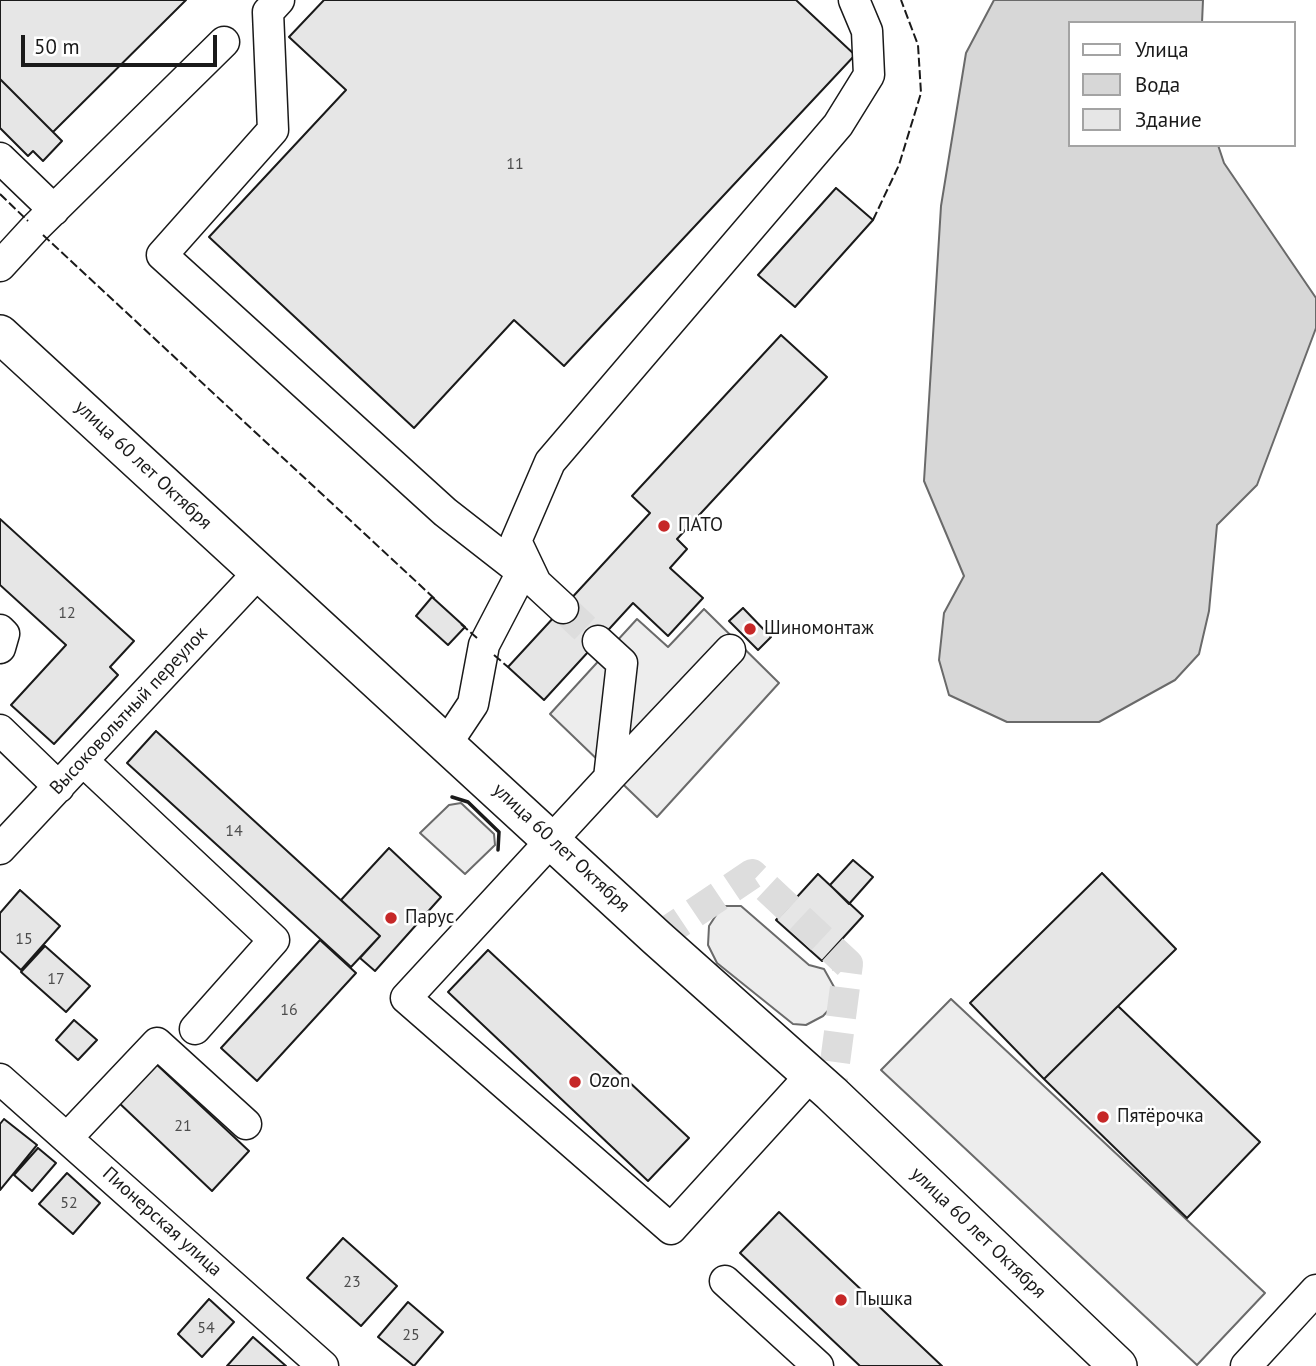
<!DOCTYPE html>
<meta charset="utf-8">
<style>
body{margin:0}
#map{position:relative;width:1316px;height:1366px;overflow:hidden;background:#fff;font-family:"PT Sans",sans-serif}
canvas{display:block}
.legend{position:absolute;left:1068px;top:21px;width:228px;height:126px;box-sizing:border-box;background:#fff;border:2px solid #a3a3a3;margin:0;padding:9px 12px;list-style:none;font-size:21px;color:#1a1a1a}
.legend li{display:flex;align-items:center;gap:14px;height:35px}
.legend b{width:35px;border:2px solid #a3a3a3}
.scale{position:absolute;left:21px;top:35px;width:196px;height:32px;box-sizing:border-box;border:4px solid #1a1a1a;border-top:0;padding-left:9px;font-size:21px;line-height:24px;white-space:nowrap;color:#1a1a1a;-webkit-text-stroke:5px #fff;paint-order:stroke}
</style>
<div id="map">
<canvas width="1316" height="1366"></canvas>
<ul class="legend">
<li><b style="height:9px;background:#fff"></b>Улица</li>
<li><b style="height:19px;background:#d7d7d7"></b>Вода</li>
<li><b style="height:19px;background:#e6e6e6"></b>Здание</li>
</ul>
<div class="scale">50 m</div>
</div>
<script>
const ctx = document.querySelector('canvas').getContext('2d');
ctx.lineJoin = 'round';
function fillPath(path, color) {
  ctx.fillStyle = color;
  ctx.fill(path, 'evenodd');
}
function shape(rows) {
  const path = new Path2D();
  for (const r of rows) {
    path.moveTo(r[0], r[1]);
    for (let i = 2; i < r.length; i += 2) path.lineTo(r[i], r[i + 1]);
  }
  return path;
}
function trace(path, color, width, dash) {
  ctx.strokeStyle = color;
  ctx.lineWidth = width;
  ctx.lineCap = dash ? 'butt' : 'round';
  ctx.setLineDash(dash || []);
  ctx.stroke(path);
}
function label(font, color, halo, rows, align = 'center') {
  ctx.font = font + ' "PT Sans",sans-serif';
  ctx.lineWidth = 5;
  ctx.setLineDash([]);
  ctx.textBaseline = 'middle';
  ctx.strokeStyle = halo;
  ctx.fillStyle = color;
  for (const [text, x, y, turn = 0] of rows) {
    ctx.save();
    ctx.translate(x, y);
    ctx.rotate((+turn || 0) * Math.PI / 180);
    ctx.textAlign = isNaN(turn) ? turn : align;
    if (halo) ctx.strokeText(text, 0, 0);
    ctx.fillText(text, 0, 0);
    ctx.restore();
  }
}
const built = shape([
 [704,609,779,683,657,817,550,714,637,619,668,647,704,609],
 [461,803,494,834,495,845,465,874,420,833,449,805,461,803],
 [722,906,741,906,809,965,824,969,838,994,837,1001,823,1016,806,1025,793,1024,717,963,708,945,709,926,722,906],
 [951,999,1265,1293,1197,1365,881,1070,951,999]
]);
fillPath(built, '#ededed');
trace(built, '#6a6a6a', 2);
const water = shape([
 [994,0,1203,0,1202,23,1069,23,1069,145,1218,145,1224,163,1316,298,1316,328,1257,485,1217,525,1209,611,1199,654,1175,680,1099,722,1007,722,949,695,939,660,944,613,964,576,924,481,941,206,966,53,994,0]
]);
fillPath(water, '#d7d7d7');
trace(water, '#6a6a6a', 2);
const building = shape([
 [0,0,186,0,53,132,0,79,0,0],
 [324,0,796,0,855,55,564,366,514,320,414,428,209,237,346,90,289,37,324,0],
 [0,79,62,141,43,161,33,151,28,156,0,128,0,79],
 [836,188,873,220,795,307,758,275,836,188],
 [781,335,827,377,677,539,687,549,670,568,703,598,668,636,633,603,544,700,508,667,650,513,632,496,781,335],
 [0,519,134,641,110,667,118,675,54,744,11,705,66,645,0,585,0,519],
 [432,597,465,627,448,645,416,616,432,597],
 [743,608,771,637,758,650,729,621,743,608],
 [156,731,380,936,351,967,127,763,156,731],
 [389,848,441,897,375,971,360,958,380,936,341,900,389,848],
 [853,860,873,877,849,904,830,885,853,860],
 [1102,873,1176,949,1044,1079,970,1003,1102,873],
 [818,874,863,916,822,961,776,920,818,874],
 [20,890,60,926,21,970,0,951,0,913,20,890],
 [320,940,356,973,257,1081,221,1048,320,940],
 [45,946,90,986,66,1012,21,972,45,946],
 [488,950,689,1138,648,1181,448,992,488,950],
 [1118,1006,1260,1142,1187,1218,1044,1079,1118,1006],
 [74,1020,97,1040,78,1060,56,1040,74,1020],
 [154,1062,249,1151,212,1191,117,1101,154,1062],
 [4,1119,37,1145,0,1190,0,1124,4,1119],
 [38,1148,56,1163,32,1191,14,1175,38,1148],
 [67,1173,100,1203,73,1234,39,1204,67,1173],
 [779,1212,942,1366,860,1366,740,1253,779,1212],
 [343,1238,397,1286,361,1326,307,1278,343,1238],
 [209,1299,234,1322,202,1357,178,1334,209,1299],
 [408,1302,443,1332,414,1366,378,1337,408,1302],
 [253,1337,286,1366,227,1366,253,1337]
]);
fillPath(building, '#e6e6e6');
trace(building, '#1a1a1a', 2);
trace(shape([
 [563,608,598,641],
 [657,938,752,874,848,964,831,1093]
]), '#ddd', 30, [30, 15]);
const minor = shape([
 [279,0,268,12,273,130,162,255,445,512,536,583],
 [0,158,54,210],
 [0,266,35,228,224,42],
 [563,608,536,583,516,541,550,462,838,125,869,75,867,31,854,0],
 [0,630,4,634,0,648],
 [598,641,622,663,609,778,406,998,671,1229,811,1075],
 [0,730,59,787],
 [447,743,473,704,484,645,522,572],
 [83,761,274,940,195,1029],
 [609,778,730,650],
 [0,849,259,572],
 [0,1079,323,1366],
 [67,1138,157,1043,246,1124],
 [725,1281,818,1366],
 [1246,1366,1316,1290]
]);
const major = shape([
 [0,334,657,938,831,1093,1118,1366]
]);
trace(minor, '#1a1a1a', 33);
trace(major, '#1a1a1a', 40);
trace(minor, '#fff', 30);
trace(major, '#fff', 37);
trace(shape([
 [0,194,28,221],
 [873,220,899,165,921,93,918,45,901,0],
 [43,235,436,600],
 [461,624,477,638],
 [494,655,508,667]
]), '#1a1a1a', 2, [9, 3.5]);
trace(shape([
 [452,797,468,802,499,832,498,850]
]), '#1a1a1a', 3.5);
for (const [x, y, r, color] of [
 [664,526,7,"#c62828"],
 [750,629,7,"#c62828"],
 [391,918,7,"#c62828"],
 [575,1082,7,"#c62828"],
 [1103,1117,7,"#c62828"],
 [841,1300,7,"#c62828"]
]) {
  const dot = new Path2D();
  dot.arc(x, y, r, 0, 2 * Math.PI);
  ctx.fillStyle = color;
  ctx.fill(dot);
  trace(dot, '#fff', 2.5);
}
label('16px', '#4d4d4d', null, [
 ["11",515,164],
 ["12",67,613],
 ["14",234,831],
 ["15",24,939],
 ["17",56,979],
 ["16",289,1010],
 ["21",183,1126],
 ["52",69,1203],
 ["23",352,1282],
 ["54",206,1328],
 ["25",411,1335]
]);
label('19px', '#1a1a1a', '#fff', [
 ["улица 60 лет Октября",143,465,43],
 ["Высоковольтный переулок",129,711,-47],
 ["улица 60 лет Октября",561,848,43],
 ["Пионерская улица",162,1222,42],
 ["улица 60 лет Октября",978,1233,44]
]);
label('19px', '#1a1a1a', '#fff', [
 ["ПАТО",678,526],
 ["Шиномонтаж",764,629],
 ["Парус",405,918],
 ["Ozon",589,1082],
 ["Пятёрочка",1117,1117],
 ["Пышка",855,1300]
], 'left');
</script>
